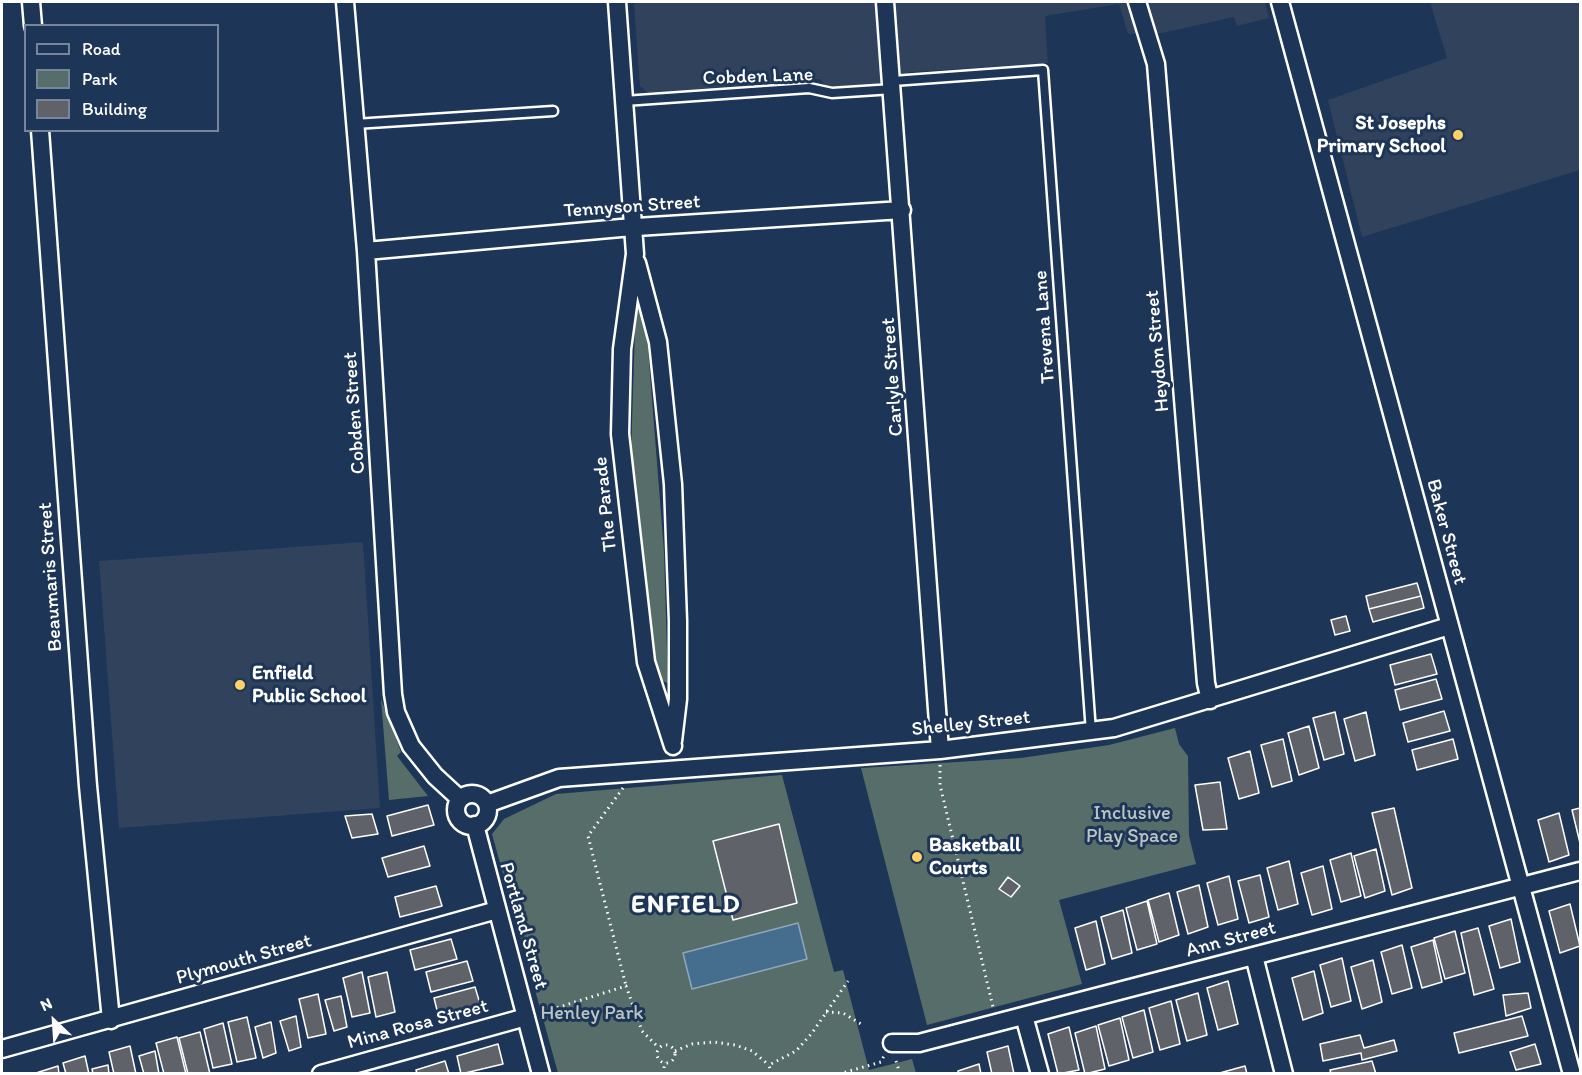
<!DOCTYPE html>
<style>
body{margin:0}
#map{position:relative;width:1582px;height:1075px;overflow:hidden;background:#1d3557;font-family:Itim,sans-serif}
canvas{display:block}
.frame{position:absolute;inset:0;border:3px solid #fff;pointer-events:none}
.legend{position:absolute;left:24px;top:24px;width:195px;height:108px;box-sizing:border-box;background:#1d3557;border:2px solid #77869a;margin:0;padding:8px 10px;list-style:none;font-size:18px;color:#fff}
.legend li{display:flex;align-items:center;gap:12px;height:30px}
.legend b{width:30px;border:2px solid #77869a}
.north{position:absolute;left:24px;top:991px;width:60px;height:60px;-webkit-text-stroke:4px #1d3557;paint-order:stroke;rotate:335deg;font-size:16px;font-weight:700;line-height:24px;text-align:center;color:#fff}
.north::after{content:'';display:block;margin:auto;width:21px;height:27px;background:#fff;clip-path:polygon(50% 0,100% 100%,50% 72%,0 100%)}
</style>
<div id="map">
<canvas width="1582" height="1075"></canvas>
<div class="frame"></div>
<ul class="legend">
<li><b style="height:8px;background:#1d3557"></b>Road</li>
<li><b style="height:16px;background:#576d69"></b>Park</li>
<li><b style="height:16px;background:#60626a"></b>Building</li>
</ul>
<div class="north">N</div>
</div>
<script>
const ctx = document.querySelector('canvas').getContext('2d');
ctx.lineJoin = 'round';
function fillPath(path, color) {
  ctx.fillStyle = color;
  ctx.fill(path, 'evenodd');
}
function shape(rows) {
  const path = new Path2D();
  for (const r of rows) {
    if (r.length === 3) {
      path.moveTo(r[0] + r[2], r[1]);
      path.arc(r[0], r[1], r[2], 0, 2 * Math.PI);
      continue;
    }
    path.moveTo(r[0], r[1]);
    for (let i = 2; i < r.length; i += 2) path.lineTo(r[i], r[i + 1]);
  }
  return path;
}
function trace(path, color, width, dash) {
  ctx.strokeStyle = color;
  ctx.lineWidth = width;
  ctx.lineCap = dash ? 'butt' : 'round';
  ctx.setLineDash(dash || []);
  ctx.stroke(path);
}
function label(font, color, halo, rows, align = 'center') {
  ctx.font = font + ' Itim,sans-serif';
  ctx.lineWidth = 6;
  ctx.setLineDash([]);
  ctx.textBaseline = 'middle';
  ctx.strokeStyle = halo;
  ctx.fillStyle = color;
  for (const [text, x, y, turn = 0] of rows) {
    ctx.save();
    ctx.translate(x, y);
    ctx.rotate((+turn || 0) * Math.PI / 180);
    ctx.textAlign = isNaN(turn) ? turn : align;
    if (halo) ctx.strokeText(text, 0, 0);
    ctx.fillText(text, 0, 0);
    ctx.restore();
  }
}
fillPath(shape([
 [638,2,1265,2,1269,18,1237,26,1234,17,1162,33,1128,34,1119,4,1045,16,1048,63,911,72,875,84,826,87,820,79,648,93,640,86,634,4],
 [1430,2,1580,2,1580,170,1362,237,1328,100,1447,58],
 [363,542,380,808,119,828,99,561]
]), '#31425d');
fillPath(shape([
 [636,299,647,335,664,552,668,683,657,679,631,454],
 [381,699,401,752,397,756,428,796,389,800],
 [1175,728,1179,744,1188,756,1189,836,1196,864,1059,900,1082,984,927,1025,861,768,1021,758,1109,745],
 [782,775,834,972,843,970,869,1070,912,1059,916,1073,558,1073,492,834,504,819,556,794]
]), '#576d69');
const water = shape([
 [798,923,807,959,692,989,683,953,798,923]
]);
fillPath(water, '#456d8d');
trace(water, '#8fa7bb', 1.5);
const building = shape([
 [1417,583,1421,596,1369,609,1366,596,1417,583],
 [1421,596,1424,608,1373,622,1369,609,1421,596],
 [1346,616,1350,631,1335,635,1331,620,1346,616],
 [1431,654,1437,674,1395,685,1390,665,1431,654],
 [1436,679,1442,699,1400,710,1395,690,1436,679],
 [1444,711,1450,731,1408,742,1403,723,1444,711],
 [1335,712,1344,754,1324,760,1313,718,1335,712],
 [1366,712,1375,755,1355,761,1344,719,1366,712],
 [1309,726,1319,768,1299,775,1288,733,1309,726],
 [1283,739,1292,781,1272,787,1261,745,1283,739],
 [1453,739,1458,759,1417,770,1412,750,1453,739],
 [1250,751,1259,793,1239,799,1228,758,1250,751],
 [1220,782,1227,829,1203,830,1195,785,1220,782],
 [428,805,434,825,392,836,387,816,428,805],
 [1394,808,1412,888,1392,895,1372,813,1394,808],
 [1580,808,1580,843,1572,810,1580,808],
 [1559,813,1569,855,1549,862,1538,820,1559,813],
 [372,814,378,834,352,838,345,816,372,814],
 [779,824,797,903,733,920,713,841,779,824],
 [424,846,430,866,388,877,382,858,424,846],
 [1376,849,1385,891,1365,898,1354,856,1376,849],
 [1351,853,1361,896,1341,902,1330,860,1351,853],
 [1289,861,1298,904,1278,910,1267,868,1289,861],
 [1323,866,1332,909,1312,915,1301,873,1323,866],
 [1260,875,1269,917,1249,923,1238,881,1260,875],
 [1229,876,1238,919,1218,925,1207,883,1229,876],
 [1008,877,1020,886,1011,897,999,889,1008,877],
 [1199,885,1208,927,1188,934,1177,892,1199,885],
 [436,886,442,906,400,917,395,897,436,886],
 [1169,893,1179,935,1159,942,1148,900,1169,893],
 [1147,901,1157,944,1137,950,1126,908,1147,901],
 [1570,904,1580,946,1560,953,1549,911,1570,904],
 [1123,910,1132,953,1112,959,1101,917,1123,910],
 [1511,919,1520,962,1500,968,1489,926,1511,919],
 [1096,921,1105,964,1086,970,1075,928,1096,921],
 [1478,928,1494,989,1474,995,1461,933,1478,928],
 [1455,931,1465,973,1445,979,1434,938,1455,931],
 [451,939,457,959,415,970,410,950,451,939],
 [1433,940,1442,982,1422,988,1411,947,1433,940],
 [1402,945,1412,988,1392,994,1381,952,1402,945],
 [1342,958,1351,1001,1331,1007,1320,965,1342,958],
 [1373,960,1382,1002,1362,1009,1351,967,1373,960],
 [467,961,473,981,431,992,426,972,467,961],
 [1314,971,1323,1013,1303,1020,1292,978,1314,971],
 [362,972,370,1013,352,1017,343,978,362,972],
 [387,972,395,1012,376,1017,368,977,387,972],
 [1228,981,1238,1024,1218,1030,1207,988,1228,981],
 [475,987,481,1007,439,1018,434,998,475,987],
 [1198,993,1207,1035,1187,1041,1176,1000,1198,993],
 [1528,993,1531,1008,1506,1016,1503,995,1528,993],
 [318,994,326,1034,308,1038,299,999,318,994],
 [341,996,347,1027,334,1031,325,1000,341,996],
 [1171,1001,1180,1044,1160,1050,1149,1008,1171,1001],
 [1144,1010,1153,1052,1133,1058,1122,1017,1144,1010],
 [296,1016,301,1047,289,1051,280,1021,296,1016],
 [1522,1016,1528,1036,1459,1053,1454,1033,1522,1016],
 [247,1017,256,1058,237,1062,228,1022,247,1017],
 [1120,1018,1129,1060,1109,1066,1098,1025,1120,1018],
 [271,1022,276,1053,263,1058,255,1027,271,1022],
 [223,1023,232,1064,213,1068,204,1029,223,1023],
 [1096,1026,1105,1069,1085,1074,1075,1033,1096,1026],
 [1069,1027,1079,1070,1058,1074,1048,1034,1069,1027],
 [200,1032,210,1074,188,1074,179,1038,200,1032],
 [1360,1035,1364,1048,1394,1040,1397,1051,1362,1060,1361,1053,1323,1061,1320,1044,1360,1035],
 [177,1037,186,1074,164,1074,156,1043,177,1037],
 [498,1044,503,1064,461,1074,457,1056,498,1044],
 [1535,1044,1541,1064,1516,1070,1510,1052,1535,1044],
 [130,1046,136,1074,114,1074,109,1052,130,1046],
 [1008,1046,1014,1074,992,1074,987,1052,1008,1046],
 [155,1051,159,1074,144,1074,139,1056,155,1051],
 [85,1056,89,1074,66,1074,63,1063,85,1056],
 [445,1061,449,1074,417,1074,416,1070,445,1061],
 [1372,1061,1376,1074,1331,1074,1330,1070,1372,1061],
 [979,1064,981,1074,958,1074,958,1071,979,1064],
 [108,1065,109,1074,93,1074,92,1069,108,1065],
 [58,1066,59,1074,36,1074,36,1073,58,1066],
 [1245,1066,1247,1074,1216,1074,1245,1066]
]);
fillPath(building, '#60626a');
trace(building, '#fff', 1.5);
const lane = shape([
 [893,81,1043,70,1091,732],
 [624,101,809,88,832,93,893,89],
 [355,124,553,111]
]);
const street = shape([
 [31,2,33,26],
 [345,2,366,251,393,694,396,712,411,746,435,776,460,799],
 [617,2,635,254,622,349,620,434,646,662,673,746],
 [885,2,940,750],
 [1137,2,1156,64,1206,683,1210,700],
 [1280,2,1572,1074],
 [40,130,88,786,111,1020],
 [366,251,621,228,902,210],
 [637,263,658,342,673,484,678,621,678,699,673,741],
 [472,810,16],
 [487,804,559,778,940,750,1114,728,1449,626],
 [475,825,541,1074],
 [1254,956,1284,1074],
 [1024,1016,1040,1074],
 [892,1043,919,1043,1580,871],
 [2,1049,497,910],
 [321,1074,526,1017]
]);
trace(lane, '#fff', 13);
trace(street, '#fff', 21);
trace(shape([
 [940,765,940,785,993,1007],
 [623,788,588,836,626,986],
 [826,1012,843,1013,861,1024],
 [540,1013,626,986,642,1031,659,1048],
 [666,1054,9],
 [675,1051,692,1044,714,1042,735,1045,752,1051,769,1065],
 [896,1061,900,1074],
 [663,1074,665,1062],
 [771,1074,769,1065,796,1051,812,1033,848,981],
 [839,1074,881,1062,884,1056]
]), '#fff', 3, [1.5, 4.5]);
trace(lane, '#1d3557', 8);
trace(street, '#1d3557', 16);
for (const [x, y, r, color] of [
 [1458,135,6,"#ffd166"],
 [240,685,6,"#ffd166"],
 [917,857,6,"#ffd166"]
]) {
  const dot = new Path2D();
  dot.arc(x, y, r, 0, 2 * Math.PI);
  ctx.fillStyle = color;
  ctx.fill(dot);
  trace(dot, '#1d3557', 2);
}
label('20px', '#fff', '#1d3557', [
 ["Cobden Lane",758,77,-2],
 ["Tennyson Street",632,207,-4],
 ["Trevena Lane",1045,327,-94],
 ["Heydon Street",1158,351,-95],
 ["Carlyle Street",893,377,-94],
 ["Cobden Street",355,413,-94],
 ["The Parade",606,504,-96],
 ["Baker Street",1446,532,75],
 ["Beaumaris Street",51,577,-94],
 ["Shelley Street",971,724,-6],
 ["Portland Street",523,926,74],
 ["Ann Street",1231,940,-15],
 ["Plymouth Street",244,960,-16],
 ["Mina Rosa Street",418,1025,-15]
]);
label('bold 20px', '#fff', '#1d3557', [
 ["St Josephs",1446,124,"right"],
 ["Primary School",1446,147,"right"],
 ["Enfield",252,674],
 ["Public School",252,697],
 ["Basketball",929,846],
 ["Courts",929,869]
], 'left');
label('20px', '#bcc5c3', '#1d3557', [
 ["Inclusive",1132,814],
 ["Play Space",1132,837],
 ["Henley Park",592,1014]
]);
ctx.letterSpacing = '1.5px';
label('bold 26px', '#fff', '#1d3557', [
 ["ENFIELD",686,905]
]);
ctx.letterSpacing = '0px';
</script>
